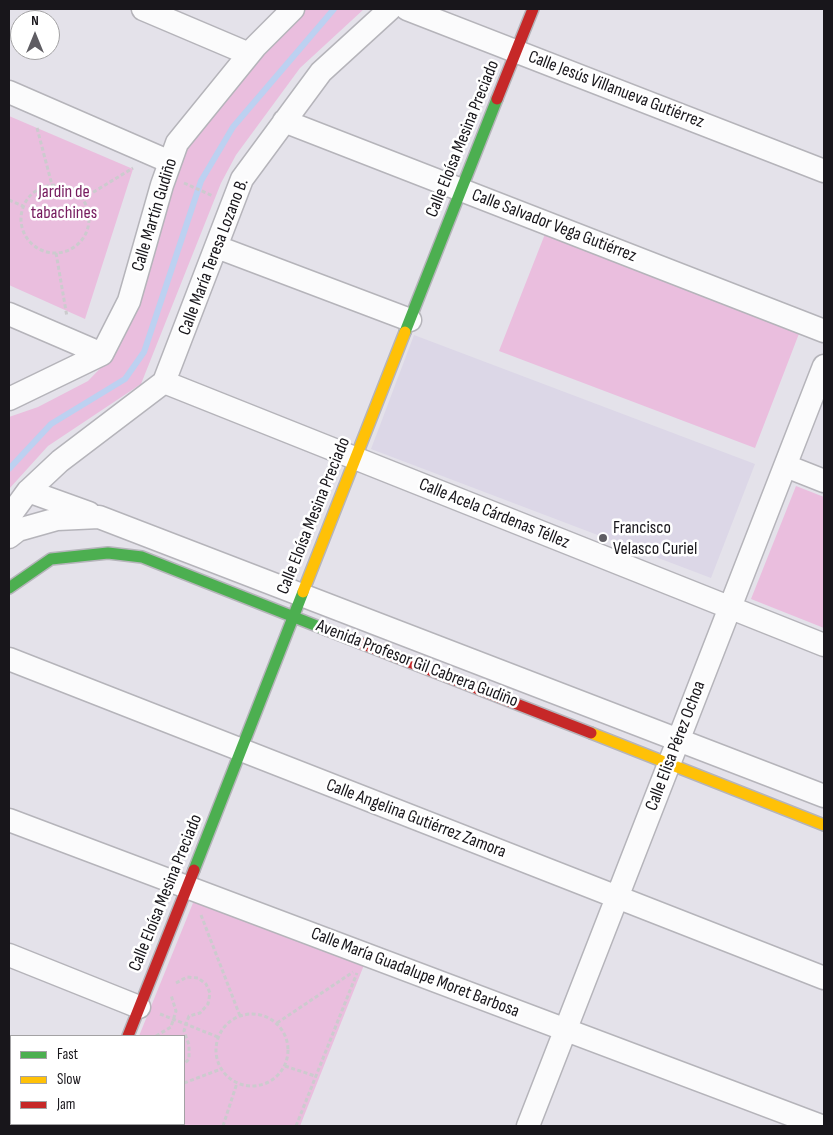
<!DOCTYPE html>
<meta charset="utf-8">
<style>
body{margin:0}
#map{position:relative;width:833px;height:1135px;overflow:hidden;background:#e4e2ea;font-family:"Sofia Sans Condensed",sans-serif}
canvas{display:block}
.frame{position:absolute;inset:0;border:10px solid #18161b;pointer-events:none}
.legend{position:absolute;left:10px;top:1035px;width:175px;height:90px;box-sizing:border-box;background:#fff;border:1px solid #a3a2a4;margin:0;padding:6px 9px;list-style:none;font-size:15px;color:#18161b}
.legend li{display:flex;align-items:center;gap:10px;height:25px}
.legend b{width:25px;border:1px solid #a3a2a4}
.north{position:absolute;left:10px;top:10px;width:50px;height:50px;box-sizing:border-box;background:#fff;border:1px solid #a3a2a4;border-radius:50%;rotate:0deg;font-size:14px;font-weight:700;line-height:20px;text-align:center;color:#18161b}
.north::after{content:'';display:block;margin:auto;width:18px;height:22px;background:#5f5d63;clip-path:polygon(50% 0,100% 100%,50% 72%,0 100%)}
</style>
<div id="map">
<canvas width="833" height="1135"></canvas>
<div class="frame"></div>
<ul class="legend">
<li><b style="height:6px;background:#4caf50"></b>Fast</li>
<li><b style="height:6px;background:#ffc107"></b>Slow</li>
<li><b style="height:6px;background:#c62828"></b>Jam</li>
</ul>
<div class="north">N</div>
</div>
<script>
const ctx = document.querySelector('canvas').getContext('2d');
ctx.lineJoin = 'round';
function fillPath(path, color) {
  ctx.fillStyle = color;
  ctx.fill(path, 'evenodd');
}
function shape(rows) {
  const path = new Path2D();
  for (const r of rows) {
    if (r.length === 3) {
      path.moveTo(r[0] + r[2], r[1]);
      path.arc(r[0], r[1], r[2], 0, 2 * Math.PI);
      continue;
    }
    path.moveTo(r[0], r[1]);
    for (let i = 2; i < r.length; i += 2) path.lineTo(r[i], r[i + 1]);
  }
  return path;
}
function trace(path, color, width, dash) {
  ctx.strokeStyle = color;
  ctx.lineWidth = width;
  ctx.lineCap = dash ? 'butt' : 'round';
  ctx.setLineDash(dash || []);
  ctx.stroke(path);
}
function label(font, color, halo, rows, align = 'center') {
  ctx.font = font + ' "Sofia Sans Condensed",sans-serif';
  ctx.lineWidth = 5;
  ctx.setLineDash([]);
  ctx.textBaseline = 'middle';
  ctx.strokeStyle = halo;
  ctx.fillStyle = color;
  for (const [text, x, y, turn = 0] of rows) {
    ctx.save();
    ctx.translate(x, y);
    ctx.rotate((+turn || 0) * Math.PI / 180);
    ctx.textAlign = isNaN(turn) ? turn : align;
    if (halo) ctx.strokeText(text, 0, 0);
    ctx.fillText(text, 0, 0);
    ctx.restore();
  }
}
fillPath(shape([
 [414,335,755,464,711,578,371,449]
]), '#dcd7e7');
fillPath(shape([
 [303,9,364,9,300,68,236,155,221,183,141,384,48,446,9,489,9,417,38,407,88,381,118,350,138,301,183,151,261,52],
 [9,116,133,169,85,319,9,285],
 [545,234,800,331,755,448,499,351],
 [796,486,824,497,824,628,751,599],
 [195,898,364,965,300,1126,143,1126,136,1124,184,1124,184,1036,139,1036]
]), '#eabede');
trace(shape([
 [9,469,51,424,125,379,144,352,201,181,233,127,334,9]
]), '#bcd1f1', 6);
const street = shape([
 [143,9,249,54],
 [407,9,824,171],
 [9,92,170,162],
 [284,121,824,331],
 [217,247,410,320],
 [9,314,102,354],
 [164,382,824,645],
 [9,399,102,354,129,301,162,185,177,143,255,47,293,9],
 [786,466,824,481],
 [28,491,89,513],
 [9,517,28,491,60,461,164,382,242,179,321,72,390,9],
 [9,537,18,530,57,519,99,517,824,796],
 [9,659,824,978],
 [9,820,821,1126],
 [9,955,139,1007],
 [9,1086,11,1087],
 [102,1124,108,1126],
 [528,1126,824,366]
]);
const fast = shape([
 [405,332,497,99],
 [9,588,51,559,108,553,142,557,327,630],
 [194,870,303,592]
]);
const slow = shape([
 [303,592,405,332],
 [591,733,824,825]
]);
const jam = shape([
 [497,99,533,9],
 [327,630,591,733],
 [128,1036,194,870]
]);
trace(street, '#b5b4ba', 25);
trace(fast, '#b5b4ba', 14);
trace(slow, '#b5b4ba', 14);
trace(jam, '#b5b4ba', 14);
trace(shape([
 [37,128,52,185],
 [184,183,213,196],
 [55,219,34],
 [82,199,133,168],
 [9,200,23,206],
 [56,253,67,317],
 [201,915,240,1016],
 [176,983,187,977,198,978,206,984,210,993,208,1004,200,1013,189,1016,186,1024,184,1031,189,1045,189,1059,184,1064],
 [252,1050,36],
 [160,1014,218,1037],
 [277,1023,353,972],
 [156,1036,171,1027,176,1011,171,995],
 [285,1066,315,1076],
 [184,1083,221,1069],
 [149,1124,155,1126],
 [223,1126,237,1083],
 [296,1126,357,973]
]), '#cccbce', 3, [4, 2.5]);
trace(street, '#fbfbfc', 22);
trace(fast, '#4caf50', 11);
trace(slow, '#ffc107', 11);
trace(jam, '#c62828', 11);
for (const [x, y, r, color] of [
 [603,538,5,"#5f5d63"]
]) {
  const dot = new Path2D();
  dot.arc(x, y, r, 0, 2 * Math.PI);
  ctx.fillStyle = color;
  ctx.fill(dot);
  trace(dot, '#fff', 2);
}
label('18px', '#18161b', '#fff', [
 ["Calle Jesús Villanueva Gutiérrez",616,90,21],
 ["Calle Eloísa Mesina Preciado",463,139,-68],
 ["Calle Martín Gudiño",155,215,-73],
 ["Calle Salvador Vega Gutiérrez",554,226,21],
 ["Calle María Teresa Lozano B.",214,257,-69],
 ["Calle Acela Cárdenas Téllez",494,514,22],
 ["Calle Eloísa Mesina Preciado",314,516,-68],
 ["Avenida Profesor Gil Cabrera Gudiño",417,664,21],
 ["Calle Elisa Pérez Ochoa",676,746,-69],
 ["Calle Angelina Gutiérrez Zamora",416,819,21],
 ["Calle Eloísa Mesina Preciado",166,893,-68],
 ["Calle María Guadalupe Moret Barbosa",415,973,21]
]);
label('18px', '#761b5e', '#fff', [
 ["Jardin de",64,192],
 ["tabachines",64,213]
]);
label('18px', '#18161b', '#fff', [
 ["Francisco",613,528],
 ["Velasco Curiel",613,549]
], 'left');
</script>
